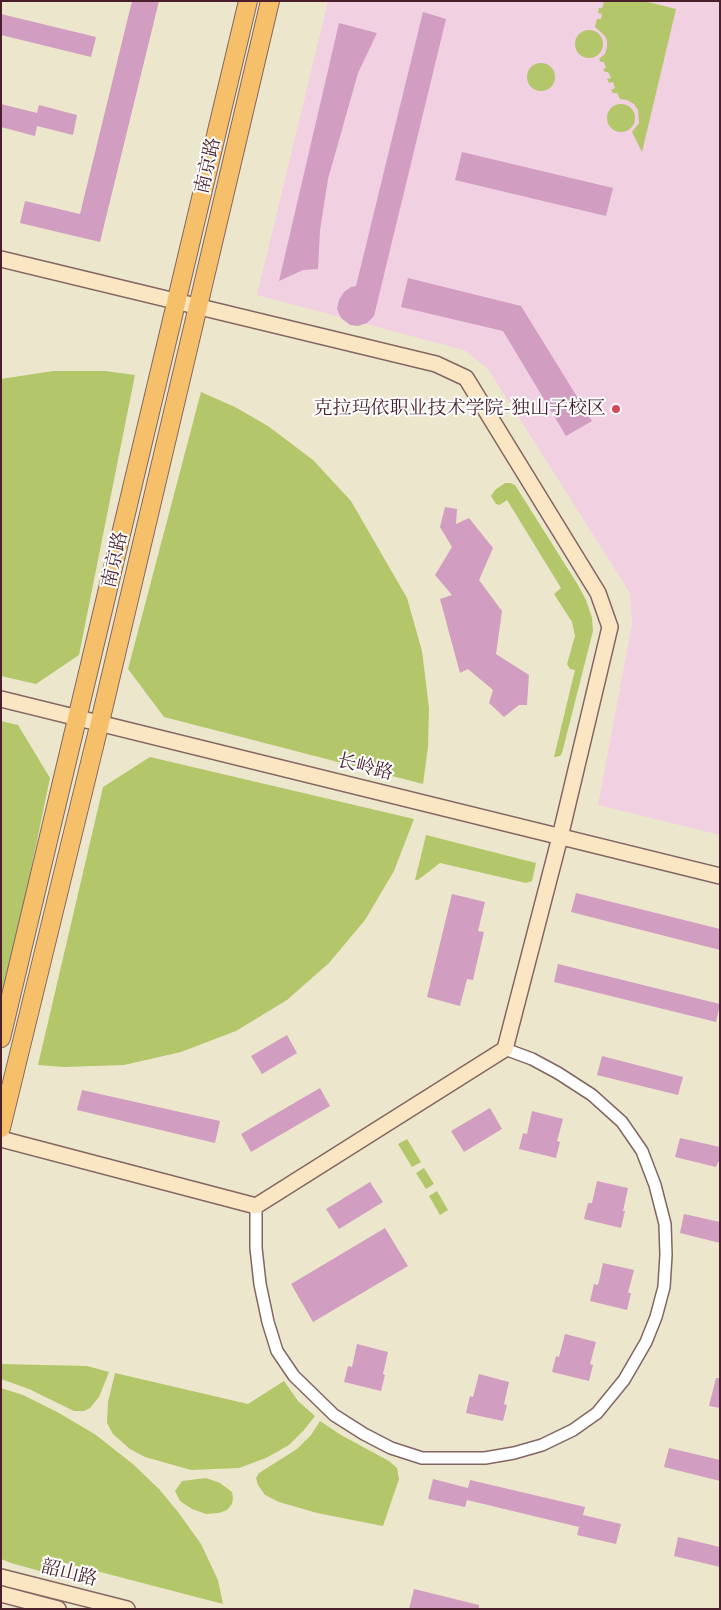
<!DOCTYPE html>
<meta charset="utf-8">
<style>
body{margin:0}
#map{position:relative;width:721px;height:1610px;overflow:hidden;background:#ece7cc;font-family:"Libre Bodoni",serif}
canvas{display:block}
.frame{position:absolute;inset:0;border:2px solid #4a1f2b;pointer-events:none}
</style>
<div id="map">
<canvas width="721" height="1610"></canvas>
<div class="frame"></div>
</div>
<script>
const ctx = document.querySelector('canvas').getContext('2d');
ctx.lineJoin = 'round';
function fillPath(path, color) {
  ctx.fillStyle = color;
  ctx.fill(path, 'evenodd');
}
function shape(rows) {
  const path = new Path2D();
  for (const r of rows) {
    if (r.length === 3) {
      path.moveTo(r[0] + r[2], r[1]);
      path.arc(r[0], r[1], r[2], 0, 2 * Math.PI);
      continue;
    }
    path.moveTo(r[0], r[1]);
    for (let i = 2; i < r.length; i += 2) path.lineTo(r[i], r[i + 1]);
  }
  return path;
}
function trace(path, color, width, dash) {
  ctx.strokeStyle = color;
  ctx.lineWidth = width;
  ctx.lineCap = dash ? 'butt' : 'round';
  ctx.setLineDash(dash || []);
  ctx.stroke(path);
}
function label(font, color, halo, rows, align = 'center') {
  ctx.font = font + ' "Libre Bodoni","Noto Serif SC",serif';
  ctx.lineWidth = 4;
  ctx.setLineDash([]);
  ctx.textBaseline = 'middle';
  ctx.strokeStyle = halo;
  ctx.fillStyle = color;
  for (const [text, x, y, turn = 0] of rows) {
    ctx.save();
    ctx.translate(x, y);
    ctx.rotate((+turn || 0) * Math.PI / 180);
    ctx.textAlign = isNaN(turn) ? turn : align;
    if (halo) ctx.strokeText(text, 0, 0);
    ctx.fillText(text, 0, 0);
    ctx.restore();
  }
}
fillPath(shape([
 [328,1,720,1,720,835,598,805,632,624,630,593,488,369,464,350,257,295]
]), '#f1d0e2');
fillPath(shape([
 [600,1,644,1,676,9,642,152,632,132,639,123,638,110,634,104,627,100,620,99,617,93,613,93,611,90,615,88,613,82,609,83,607,79,611,78,608,72,605,72,603,69,606,68,604,62,601,62,599,59,605,54,607,47,607,41,605,36,595,27,597,19,601,19,602,14,598,13,599,8,602,8,604,3],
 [589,44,14],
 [541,77,14],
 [621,118,14],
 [53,371,105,371,135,375,79,655,36,684,1,676,1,379],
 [201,392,235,407,268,426,313,460,351,501,407,598,422,651,429,708,428,747,423,784,164,717,128,669],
 [505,483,510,483,515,485,578,585,586,600,592,618,593,631,562,753,560,756,554,757,575,670,570,669,567,664,575,636,572,622,554,594,561,588,507,500,500,505,496,504,491,496,495,490],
 [1,721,18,725,50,778,1,1014],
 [150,757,414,819,394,871,365,920,329,963,287,1000,236,1031,181,1052,124,1065,64,1067,38,1065,103,787],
 [426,835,536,863,532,881,526,883,440,863,418,880,415,880],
 [407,1139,421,1162,412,1167,398,1144],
 [424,1168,434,1184,426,1189,416,1173],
 [437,1191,448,1210,440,1215,429,1196],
 [1,1364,87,1366,109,1372,99,1397,90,1408,84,1411,74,1411,29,1389,1,1379],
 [115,1373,248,1404,284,1381,298,1401,315,1416,304,1430,289,1445,266,1458,239,1468,191,1470,145,1457,130,1449,113,1434,107,1423,108,1402],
 [1,1388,23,1395,59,1413,96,1435,134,1465,159,1489,178,1512,201,1544,218,1580,223,1604,62,1562,58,1576,11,1563,1,1559],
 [320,1421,341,1435,389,1461,397,1468,399,1479,383,1526,317,1513,279,1502,265,1495,258,1485,256,1478,259,1473,297,1449,311,1435],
 [206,1478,220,1483,232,1492,233,1498,232,1504,227,1510,219,1513,206,1514,192,1509,180,1501,175,1491,182,1481]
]), '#b3c66a');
fillPath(shape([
 [132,1,159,1,100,242,20,223,25,201,80,214],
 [423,12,446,19,374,316,367,323,358,326,350,325,341,318,337,309,339,300,344,292,351,287,356,286],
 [1,14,96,37,91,57,1,35],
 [339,23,377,33,358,73,328,179,320,230,318,269,303,270,279,281],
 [1,104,37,113,39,105,77,115,73,135,37,126,35,136,1,127],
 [462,152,613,188,606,216,455,180],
 [408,278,521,306,592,421,566,436,503,331,401,307],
 [445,507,457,509,456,524,469,518,493,548,479,580,502,611,496,654,529,675,527,705,519,705,504,717,489,703,493,690,468,669,460,673,440,599,452,595,435,575,452,547,440,527],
 [576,893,720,929,720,950,571,912],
 [452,894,485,902,478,931,484,932,473,980,467,979,460,1006,427,997],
 [558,964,720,1004,716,1022,554,982],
 [287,1035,297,1053,262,1074,251,1056],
 [602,1056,683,1077,678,1095,597,1075],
 [320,1088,330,1106,251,1152,241,1134],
 [82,1090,220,1121,215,1143,77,1110],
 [490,1108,502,1129,464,1152,451,1131],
 [532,1111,563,1119,557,1141,560,1142,556,1158,519,1149,523,1133,527,1134],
 [680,1138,720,1147,720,1162,718,1162,716,1167,675,1157],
 [597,1181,628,1188,623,1211,625,1211,621,1228,584,1219,588,1203,592,1203],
 [370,1182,383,1202,339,1229,326,1209],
 [684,1214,720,1222,720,1243,680,1233],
 [385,1228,408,1266,313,1322,291,1284],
 [603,1263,634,1270,628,1293,631,1293,627,1310,590,1301,594,1284,598,1285],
 [565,1334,596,1342,590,1364,593,1365,589,1381,552,1372,556,1356,559,1357],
 [357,1344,388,1352,383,1374,385,1375,381,1391,344,1382,348,1366,352,1367],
 [479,1374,509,1382,504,1404,507,1405,503,1421,466,1413,470,1396,473,1397],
 [716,1378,720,1378,720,1408,709,1406],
 [669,1448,720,1460,720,1481,664,1467],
 [433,1479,468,1488,470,1480,585,1507,583,1515,621,1524,616,1544,577,1535,579,1527,467,1500,465,1507,428,1499],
 [678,1537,720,1547,720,1567,674,1556],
 [414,1589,479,1605,479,1609,409,1609]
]), '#d19dc1');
const street = shape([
 [256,1206,256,1248,260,1284,268,1322,277,1351,294,1376,334,1415,364,1434,391,1448,422,1458,485,1458,514,1453,542,1445,573,1430,597,1413,624,1380,646,1342,656,1317,664,1287,666,1255,665,1224,655,1185,642,1151,622,1122,592,1095,558,1073,532,1059,505,1049]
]);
const secondary = shape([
 [1,259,436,364,466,378,598,593,610,627,560,837,505,1049,256,1206,1,1139],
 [1,699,720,876],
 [1,1577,127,1609],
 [1,1594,58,1609]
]);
const primary = shape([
 [1,1038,248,1],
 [1,1128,100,722,270,1]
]);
trace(street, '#836563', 14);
trace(secondary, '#836563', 18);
trace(primary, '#836563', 20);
trace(street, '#fff', 11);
trace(secondary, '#fbe6c4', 15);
trace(primary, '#f6c06b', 18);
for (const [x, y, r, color] of [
 [616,409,5,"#d1495b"]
]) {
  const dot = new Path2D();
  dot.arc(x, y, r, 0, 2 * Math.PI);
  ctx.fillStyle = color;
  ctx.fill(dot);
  trace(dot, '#fff', 2);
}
label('19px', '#4a1f2b', '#fff', [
 ["南京路",209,166,-77],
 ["南京路",116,560,-77],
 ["长岭路",365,768,14],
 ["韶山路",69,1574,14]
]);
label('19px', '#4a1f2b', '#fff', [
 ["克拉玛依职业技术学院-独山子校区",606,409]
], 'right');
</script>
